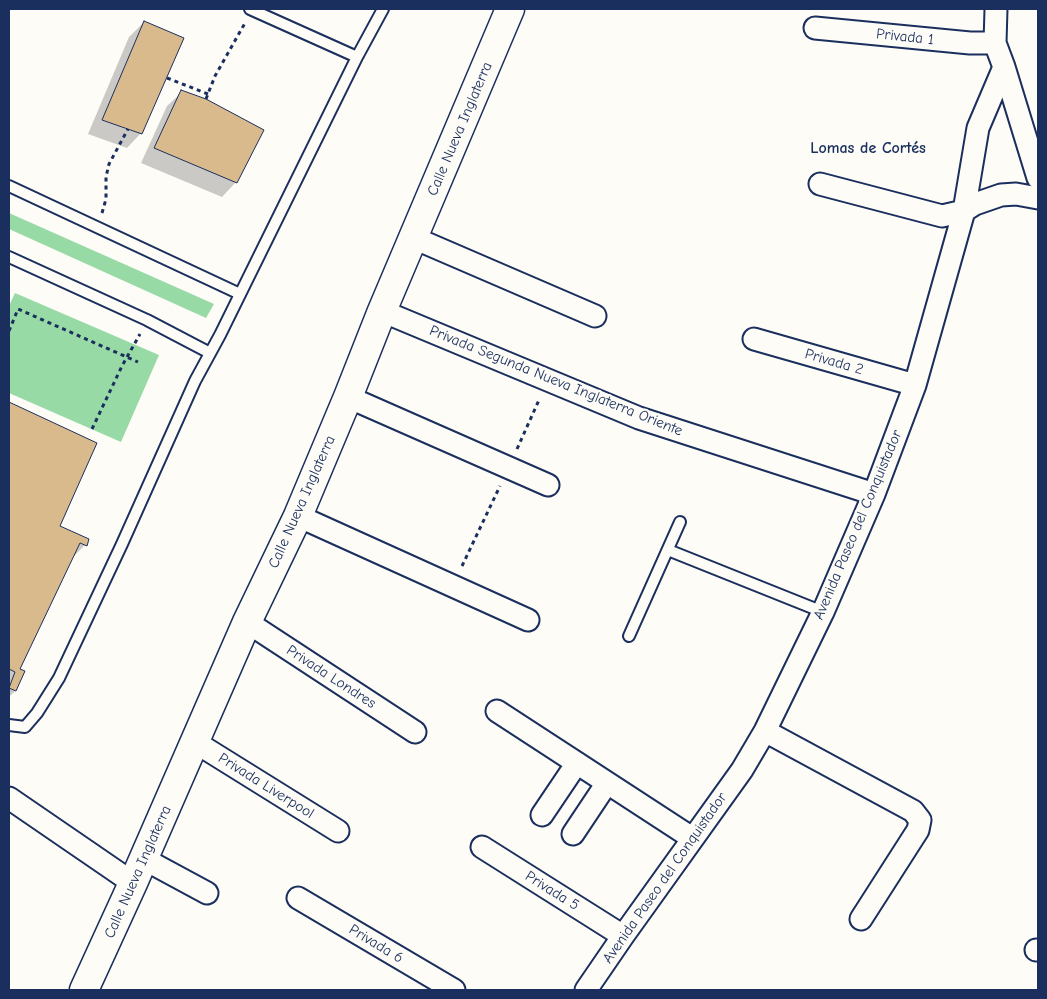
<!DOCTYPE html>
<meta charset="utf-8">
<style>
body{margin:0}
#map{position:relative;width:1047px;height:999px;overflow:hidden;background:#fdfcf7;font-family:"Comic Neue",sans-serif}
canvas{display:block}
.frame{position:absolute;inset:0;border:10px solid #1b2f5e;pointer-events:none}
</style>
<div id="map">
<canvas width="1047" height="999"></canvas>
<div class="frame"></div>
</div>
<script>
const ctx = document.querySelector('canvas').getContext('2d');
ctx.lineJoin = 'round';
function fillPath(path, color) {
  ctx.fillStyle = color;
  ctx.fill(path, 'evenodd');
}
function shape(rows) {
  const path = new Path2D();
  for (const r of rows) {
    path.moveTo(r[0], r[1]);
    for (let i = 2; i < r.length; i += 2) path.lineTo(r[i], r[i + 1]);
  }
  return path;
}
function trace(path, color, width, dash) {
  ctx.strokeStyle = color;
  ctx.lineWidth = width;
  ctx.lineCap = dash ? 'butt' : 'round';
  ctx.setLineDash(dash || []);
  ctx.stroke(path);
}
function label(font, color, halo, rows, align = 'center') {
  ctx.font = font + ' "Comic Neue",sans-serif';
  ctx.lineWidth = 4.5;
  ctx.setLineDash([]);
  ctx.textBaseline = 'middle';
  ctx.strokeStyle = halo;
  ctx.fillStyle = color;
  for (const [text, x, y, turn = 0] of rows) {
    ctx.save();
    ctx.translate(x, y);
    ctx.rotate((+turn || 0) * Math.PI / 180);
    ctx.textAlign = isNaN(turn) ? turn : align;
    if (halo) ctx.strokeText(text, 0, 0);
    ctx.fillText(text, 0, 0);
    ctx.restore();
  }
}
fillPath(shape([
 [9,213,214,304,206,318,9,229],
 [15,293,159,355,121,442,9,393,9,306]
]), '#97daa6');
fillPath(shape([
 [144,22,141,133,127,148,88,134,129,37],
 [182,92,236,182,222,197,141,163,167,106],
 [9,403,95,443,58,526,85,545,70,560,18,670,15,691,9,697]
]), '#0003');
const building = shape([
 [144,21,184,38,142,134,102,120,144,21],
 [181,90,206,99,264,130,237,183,154,148,181,90],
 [9,402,97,443,60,526,89,539,87,546,80,543,20,669,25,671,16,691,9,688,15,672,9,669,9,402]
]);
fillPath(building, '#d9ba8c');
trace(building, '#1b2f5e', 1);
const lane = shape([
 [250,9,357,57],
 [9,186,240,294],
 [9,257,147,320,210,353],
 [668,550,823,612],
 [629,636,680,522],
 [9,725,25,727,37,713,59,678,122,544,195,381,220,335,357,57,383,9]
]);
const street = shape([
 [815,28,970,43,995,43],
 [1004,67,1038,178],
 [820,184,942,216,964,211,975,204,1001,195,1016,194,1038,198],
 [414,238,595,316],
 [382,311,639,418,874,494],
 [754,339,915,385],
 [348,397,548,485],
 [298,516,528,620],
 [247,622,415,732],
 [497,711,692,838],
 [765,731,913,811,920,820,918,830,861,919],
 [195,742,338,831],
 [9,798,133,883],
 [542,815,577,763],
 [573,834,607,783],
 [482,847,623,936],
 [144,859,207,893],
 [298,898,454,990],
 [1036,950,1038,950],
 [586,990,623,936,742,770,765,731,823,612,874,494,915,385,964,211,978,128,1004,67,995,43,996,9]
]);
const secondary = shape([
 [84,990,133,883,247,622,298,516,348,397,382,311,510,9]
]);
trace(lane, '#1b2f5e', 14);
trace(street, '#1b2f5e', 25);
trace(secondary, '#1b2f5e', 31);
trace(shape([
 [167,78,208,94],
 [206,99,215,76,245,23],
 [102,213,106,199,106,177,109,164,128,129],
 [9,331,18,309,138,362],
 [92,429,122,366,140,334],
 [517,449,539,400],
 [462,566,500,486]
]), '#1b2f5e', 3, [4, 4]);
trace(lane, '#fdfcf7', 10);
trace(street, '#fdfcf7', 21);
trace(secondary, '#fdfcf7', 28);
label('15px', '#1b2f5e', '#fdfcf7', [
 ["Privada 1",905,37,6],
 ["Calle Nueva Inglaterra",460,129,-67],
 ["Privada 2",834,362,16],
 ["Privada Segunda Nueva Inglaterra Oriente",556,381,22],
 ["Calle Nueva Inglaterra",302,502,-66],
 ["Avenida Paseo del Conquistador",858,525,-67],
 ["Privada Londres",331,677,33],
 ["Privada Liverpool",266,786,32],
 ["Calle Nueva Inglaterra",138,872,-66],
 ["Avenida Paseo del Conquistador",665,878,-55],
 ["Privada 5",552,891,32],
 ["Privada 6",376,944,31]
]);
label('bold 16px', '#1b2f5e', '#fdfcf7', [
 ["Lomas de Cortés",868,148]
]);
</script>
